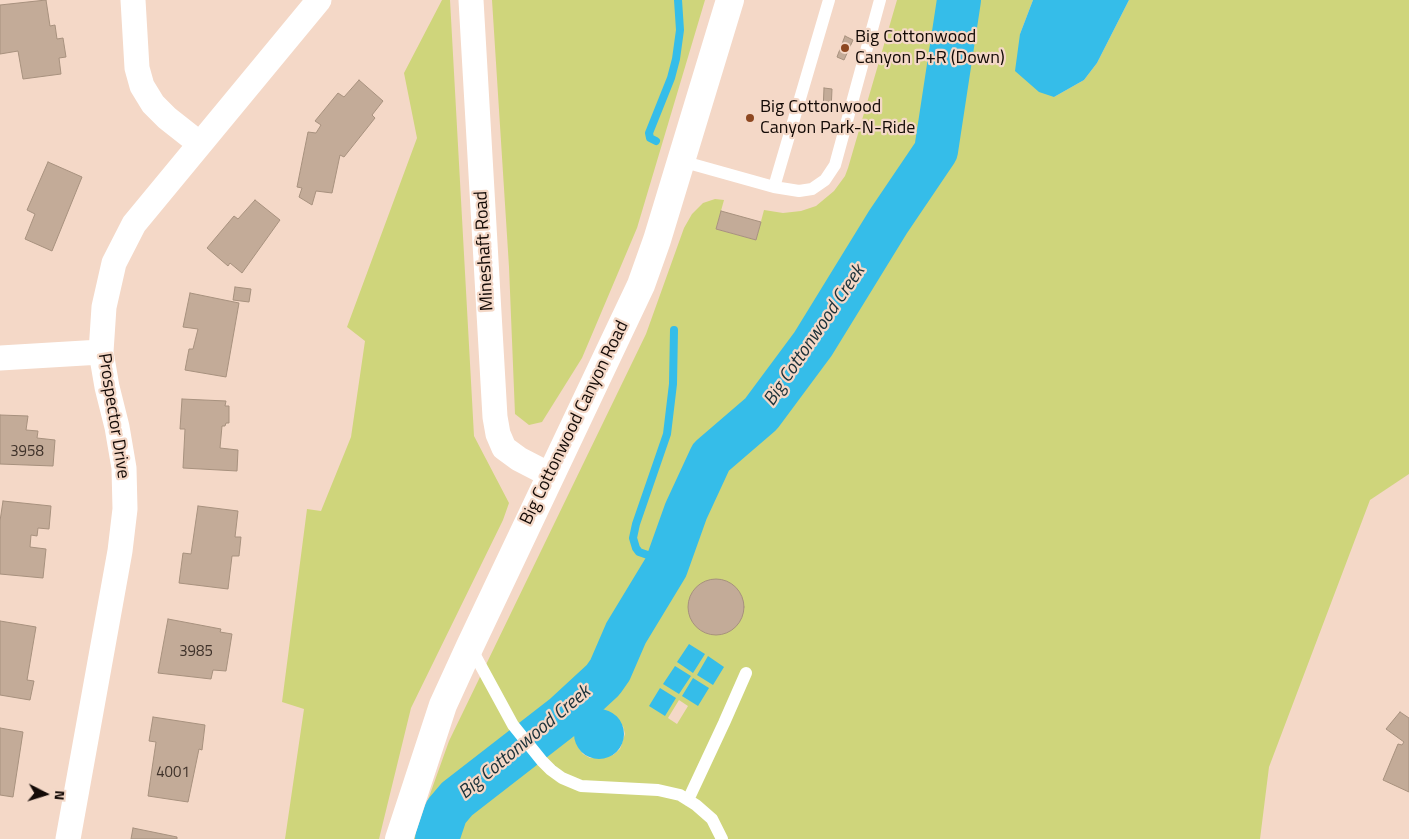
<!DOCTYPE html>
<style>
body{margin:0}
#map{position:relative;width:1409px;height:839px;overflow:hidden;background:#f4d8c7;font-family:"Titillium Web",sans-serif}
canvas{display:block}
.north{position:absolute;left:20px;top:769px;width:50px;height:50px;-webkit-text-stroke:4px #f4d8c7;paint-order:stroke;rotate:95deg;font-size:14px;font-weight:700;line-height:20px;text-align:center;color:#130a06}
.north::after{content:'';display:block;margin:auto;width:18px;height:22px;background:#130a06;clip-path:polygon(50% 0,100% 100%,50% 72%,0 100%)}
</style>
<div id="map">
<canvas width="1409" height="839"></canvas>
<div class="north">N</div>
</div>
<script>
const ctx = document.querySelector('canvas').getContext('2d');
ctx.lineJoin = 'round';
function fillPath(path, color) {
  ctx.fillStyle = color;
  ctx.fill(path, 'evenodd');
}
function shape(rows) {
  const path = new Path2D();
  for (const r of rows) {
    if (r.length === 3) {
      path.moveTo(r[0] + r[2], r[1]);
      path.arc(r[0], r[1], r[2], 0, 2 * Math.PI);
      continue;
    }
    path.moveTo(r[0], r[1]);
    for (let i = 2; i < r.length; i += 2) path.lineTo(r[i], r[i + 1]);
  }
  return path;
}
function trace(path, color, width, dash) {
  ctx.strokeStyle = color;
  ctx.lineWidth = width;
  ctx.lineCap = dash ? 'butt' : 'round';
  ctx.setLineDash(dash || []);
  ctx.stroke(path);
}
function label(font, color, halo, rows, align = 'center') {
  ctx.font = font + ' "Titillium Web",sans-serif';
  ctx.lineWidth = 4.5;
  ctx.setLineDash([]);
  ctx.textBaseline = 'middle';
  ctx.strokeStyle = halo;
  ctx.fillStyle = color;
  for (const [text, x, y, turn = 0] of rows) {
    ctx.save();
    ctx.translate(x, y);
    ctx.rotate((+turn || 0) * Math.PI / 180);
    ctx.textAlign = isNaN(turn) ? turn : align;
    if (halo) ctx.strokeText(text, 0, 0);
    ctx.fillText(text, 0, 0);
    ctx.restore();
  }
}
fillPath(shape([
 [442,0,450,0,474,436,509,503,503,520,411,708,379,839,285,839,304,709,282,702,307,509,321,511,351,437,365,341,347,327,417,138,404,73],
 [492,0,705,0,637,228,582,358,542,422,529,425,515,414,509,267],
 [897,0,1033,0,1020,34,1054,97,1084,80,1097,63,1129,0,1409,0,1409,474,1370,500,1269,767,1260,839,414,839,449,741,646,334,684,228,692,214,703,203,715,199,724,200,716,229,756,240,764,210,783,213,801,211,816,206,834,191,845,176,848,168],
 [679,700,688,706,677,724,668,718],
 [598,709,623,726,625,734,620,749,613,755,590,758,583,754,578,747,582,715,589,711]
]), '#cfd57b');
fillPath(shape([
 [1033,0,1129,0,1097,63,1084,80,1054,97,1039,92,1015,71,1020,34],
 [689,644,705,654,693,673,677,662],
 [708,656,724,667,713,685,697,675],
 [675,666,691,676,679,694,663,684],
 [693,678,709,688,698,706,682,696],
 [660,688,676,698,665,716,649,706],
 [599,734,25]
]), '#35bde9');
trace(shape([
 [656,141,650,138,649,133,671,78,676,59,680,30,678,0],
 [668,562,639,552,636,548,633,538,636,524,667,434,673,384,674,330]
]), '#35bde9', 8);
trace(shape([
 [437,839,446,812,457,799,564,716,603,680,610,670,626,633,666,567,686,511,711,457,761,414,813,344,888,222,936,151,959,0]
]), '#35bde9', 44);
const building = shape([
 [46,0,50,26,55,25,57,39,63,38,66,57,59,58,61,74,23,79,18,51,0,54,0,5,46,0],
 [845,36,853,40,844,60,837,57,845,36],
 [359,80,383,101,372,115,375,118,344,157,340,155,332,193,316,191,312,205,299,197,302,188,297,187,308,132,316,133,321,125,315,121,338,93,344,97,359,80],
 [824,88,832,89,831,111,823,111,824,88],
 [48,162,82,177,52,251,25,239,35,214,27,210,48,162],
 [255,200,280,220,242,273,230,263,228,266,207,248,234,216,238,219,255,200],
 [721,211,761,222,756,240,716,229,721,211],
 [235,287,251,289,249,302,233,300,235,287],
 [190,293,239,303,226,377,185,370,189,349,193,349,198,329,183,327,190,293],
 [182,399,226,401,225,406,229,406,229,423,226,423,225,426,222,426,220,448,238,450,237,471,183,468,185,429,180,429,182,399],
 [0,415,28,416,26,430,38,431,37,438,55,440,53,466,0,464,0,415],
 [3,501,51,506,49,529,38,528,37,536,31,535,30,547,46,549,43,578,0,574,0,521,3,501],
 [198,506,238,511,235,537,241,537,239,556,232,556,228,589,179,583,183,553,191,554,198,506],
 [716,607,28],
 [168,619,221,629,220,632,232,634,226,671,213,670,211,679,158,673,168,619],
 [0,621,36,627,27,680,34,681,30,700,0,695,0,621],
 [1400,712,1409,718,1409,792,1383,780,1398,744,1402,745,1404,742,1386,729,1400,712],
 [153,717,205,725,202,750,199,749,188,802,148,796,156,742,149,741,153,717],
 [0,728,23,732,13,797,0,795,0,728],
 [133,828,177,837,177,839,131,839,133,828]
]);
fillPath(building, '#c3ab98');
trace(building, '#a7917e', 1);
trace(shape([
 [681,161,774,187,799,191,812,189,825,180,835,165,880,0],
 [774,187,829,0],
 [470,646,513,725,542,761,551,770,562,778,581,786,658,790,680,795,696,805,712,819,722,839],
 [688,800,724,723,746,673]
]), '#fff', 12);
trace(shape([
 [133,0,137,68,142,86,153,104,167,118,200,144],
 [471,0,495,417,498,434,504,448,519,459,550,475],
 [0,358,101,352],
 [68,839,120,551,125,509,124,468,117,427,107,387,101,352,104,307,114,263,134,224,319,0]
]), '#fff', 25);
trace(shape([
 [399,839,443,705,470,646,641,285,657,240,730,0]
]), '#fff', 28);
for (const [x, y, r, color] of [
 [845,48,5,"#8d4720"],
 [750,118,5,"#8d4720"]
]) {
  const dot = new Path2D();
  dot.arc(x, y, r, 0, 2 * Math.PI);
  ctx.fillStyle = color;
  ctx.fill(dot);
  trace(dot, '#f4d8c7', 2);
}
label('15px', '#3f322a', null, [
 ["3958",27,452],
 ["3985",196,652],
 ["4001",173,773]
]);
label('18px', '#130a06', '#f4d8c7', [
 ["Big Cottonwood",855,38],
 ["Canyon P+R (Down)",855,59],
 ["Big Cottonwood",760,108],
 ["Canyon Park-N-Ride",760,129]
], 'left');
label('18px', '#130a06', '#f4d8c7', [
 ["Mineshaft Road",485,251,-93],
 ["Prospector Drive",113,416,81],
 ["Big Cottonwood Canyon Road",575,423,-64]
]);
label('italic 19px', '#1b3139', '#f4d8c7', [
 ["Big Cottonwood Creek",815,336,-56],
 ["Big Cottonwood Creek",525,743,-40]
]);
</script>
